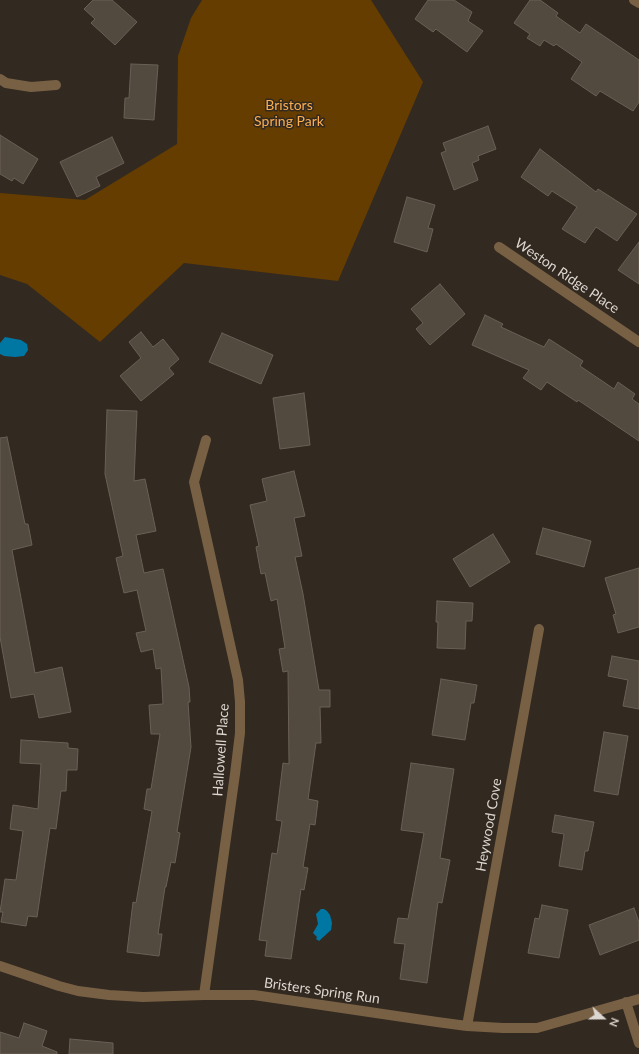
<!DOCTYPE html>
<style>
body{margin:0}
#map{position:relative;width:639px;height:1054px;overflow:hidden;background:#322920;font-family:Lato,sans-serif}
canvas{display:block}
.north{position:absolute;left:583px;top:998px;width:40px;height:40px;-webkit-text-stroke:3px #322920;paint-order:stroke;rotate:111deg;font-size:11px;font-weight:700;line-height:16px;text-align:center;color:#ddd7d1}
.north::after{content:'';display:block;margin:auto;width:14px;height:18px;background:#ddd7d1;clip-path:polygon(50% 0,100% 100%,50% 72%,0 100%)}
</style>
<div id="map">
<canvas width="639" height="1054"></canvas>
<div class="north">N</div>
</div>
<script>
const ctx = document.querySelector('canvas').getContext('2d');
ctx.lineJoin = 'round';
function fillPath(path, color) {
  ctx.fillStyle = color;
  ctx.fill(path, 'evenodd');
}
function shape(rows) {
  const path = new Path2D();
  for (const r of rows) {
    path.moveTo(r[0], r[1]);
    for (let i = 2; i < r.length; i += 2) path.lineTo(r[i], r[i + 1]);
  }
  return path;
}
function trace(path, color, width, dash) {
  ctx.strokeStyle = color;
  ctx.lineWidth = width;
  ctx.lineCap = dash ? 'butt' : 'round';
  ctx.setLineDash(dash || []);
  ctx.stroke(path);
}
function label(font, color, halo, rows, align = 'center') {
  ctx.font = font + ' Lato,sans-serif';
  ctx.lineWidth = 3;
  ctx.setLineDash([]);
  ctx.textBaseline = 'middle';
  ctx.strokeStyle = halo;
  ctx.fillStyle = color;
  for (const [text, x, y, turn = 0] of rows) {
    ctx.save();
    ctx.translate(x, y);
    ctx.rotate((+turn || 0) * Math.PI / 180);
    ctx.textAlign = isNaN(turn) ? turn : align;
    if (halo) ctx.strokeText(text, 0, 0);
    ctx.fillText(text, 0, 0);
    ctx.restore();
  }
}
fillPath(shape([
 [202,0,371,0,423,82,338,281,184,263,100,342,27,284,0,275,0,193,85,200,177,144,178,56,191,18]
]), '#653d01');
fillPath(shape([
 [5,337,21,340,27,344,28,350,24,356,15,357,4,356,0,354,0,343],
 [321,909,324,909,327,911,330,915,332,923,331,930,319,941,316,939,317,937,313,933,318,924,316,914]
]), '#0076a3');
const building = shape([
 [93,0,112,0,137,22,115,45,91,23,95,19,84,9,93,0],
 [428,0,454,0,472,12,468,21,483,31,467,52,436,29,433,32,415,19,428,0],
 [530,0,540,0,558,13,556,16,580,33,586,24,639,60,639,102,633,111,600,91,596,96,571,79,582,62,556,44,554,46,544,40,540,46,527,38,530,34,514,23,530,0],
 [131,64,158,65,154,120,124,118,125,98,129,98,131,64],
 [488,126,496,149,478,156,479,160,472,163,478,180,454,190,441,153,446,151,443,143,488,126],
 [0,135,38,159,23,184,14,178,12,181,0,174,0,135],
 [112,137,124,163,96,177,100,186,77,197,60,162,112,137],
 [540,149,596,192,598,189,637,214,617,241,596,227,585,243,562,229,577,207,552,191,548,196,521,177,540,149],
 [407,197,435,205,428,228,433,229,427,252,394,242,407,197],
 [639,242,639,284,618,270,639,242],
 [440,284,465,314,430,345,416,329,423,323,411,309,440,284],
 [485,315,503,324,501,327,544,347,549,339,583,361,580,366,614,389,618,382,635,394,632,399,639,404,639,441,578,400,577,402,547,382,541,390,523,378,529,370,472,345,485,315],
 [141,332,153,347,163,339,179,359,169,368,174,374,141,401,120,376,141,358,129,342,141,332],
 [222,333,273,355,261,384,209,362,222,333],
 [304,393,310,445,280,449,273,398,304,393],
 [107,410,137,411,134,481,145,479,156,531,136,535,144,573,163,569,189,687,190,702,188,702,191,747,177,832,180,833,175,863,171,862,166,887,165,887,158,934,162,934,159,956,127,952,133,902,136,903,152,811,144,809,147,789,151,789,160,734,151,734,149,705,163,704,161,668,156,669,153,649,141,652,136,633,146,631,137,590,124,593,116,558,123,556,105,474,107,410],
 [7,437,25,524,28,524,32,545,12,550,35,673,62,667,71,712,39,718,34,694,11,698,0,637,0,438,7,437],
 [294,471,305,516,294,518,302,556,295,557,303,594,319,690,330,690,330,707,320,707,321,743,316,743,308,799,318,801,315,825,310,824,303,867,308,868,304,890,301,889,291,959,265,956,267,941,259,940,272,853,277,854,282,821,276,820,283,763,289,764,288,671,283,672,279,649,285,648,277,599,271,601,265,573,261,574,256,547,259,546,250,505,267,501,262,479,294,471],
 [543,528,591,541,584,567,536,554,543,528],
 [493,534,510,562,470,587,453,559,493,534],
 [639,568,639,627,618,633,613,615,616,614,605,578,639,568],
 [437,601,473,603,472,621,466,621,465,649,437,648,438,622,436,622,437,601],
 [612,656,639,661,639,709,623,706,628,680,608,676,612,656],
 [441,679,477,685,474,703,471,703,465,740,432,735,441,679],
 [604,732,628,736,618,795,594,791,604,732],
 [21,740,68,743,68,748,78,749,77,770,67,770,66,791,61,791,56,829,50,828,37,917,28,916,26,926,1,922,3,912,0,912,5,879,16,880,23,831,10,829,13,805,38,809,41,764,20,763,21,740],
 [411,763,454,769,440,858,450,860,442,903,438,902,427,983,400,979,405,944,394,943,398,918,408,919,424,833,401,830,411,763],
 [555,815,594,822,588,851,585,851,582,870,559,866,564,834,552,832,555,815],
 [542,905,568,910,559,958,528,953,535,918,539,919,542,905],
 [634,908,639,922,639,940,600,955,589,925,634,908],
 [24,1023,47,1031,42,1046,57,1052,57,1054,0,1054,0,1032,19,1038,24,1023],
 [70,1039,113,1043,113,1054,69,1054,70,1039]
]);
fillPath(building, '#52493f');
trace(building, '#6a6056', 1);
trace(shape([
 [634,0,639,3],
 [0,79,6,83,31,87,56,85],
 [499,247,639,342],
 [0,966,59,986,78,991,109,995,143,997,204,995,254,995,437,1022,467,1026,503,1028,537,1028,639,999],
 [204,995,235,774,240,733,240,702,238,680,194,482,206,440],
 [626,1002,639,1043],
 [467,1026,539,629]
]), '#786045', 10);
label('14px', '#fbae4f', '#322920', [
 ["Bristors",289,105],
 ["Spring Park",289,121]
]);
label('14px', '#ddd7d1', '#322920', [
 ["Weston Ridge Place",567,276,34],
 ["Hallowell Place",221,750,-86],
 ["Heywood Cove",489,825,-80],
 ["Bristers Spring Run",322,991,8]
]);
</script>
